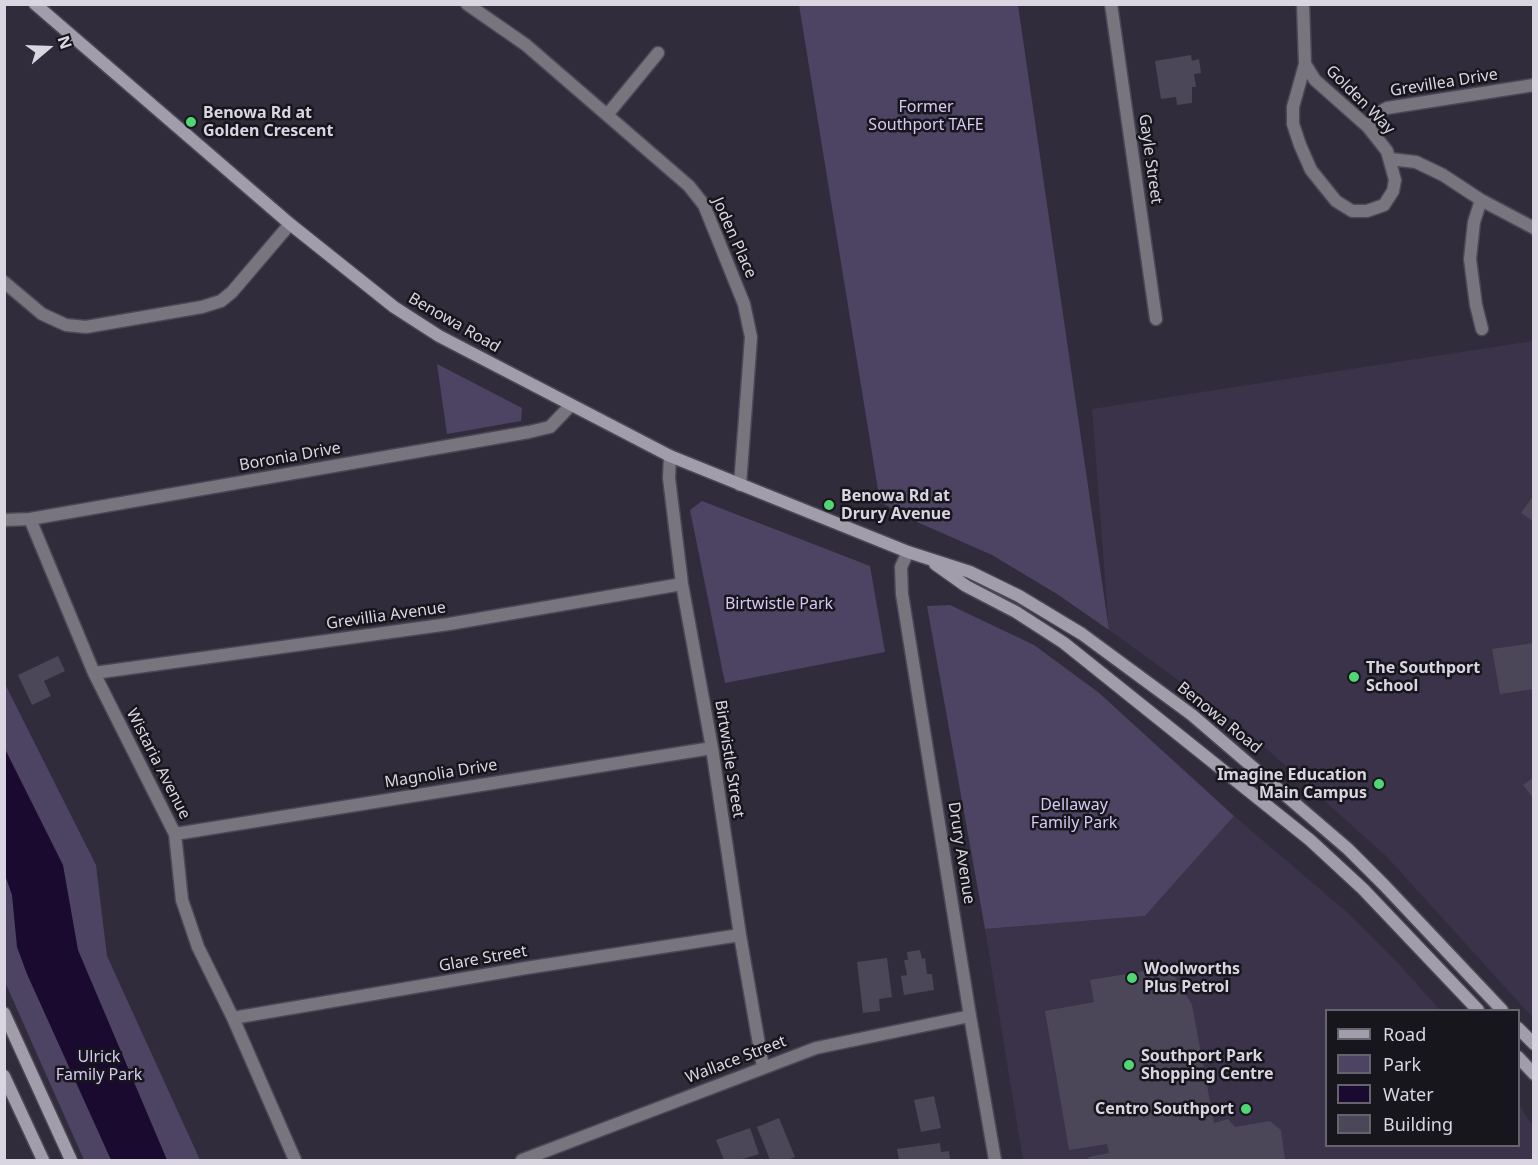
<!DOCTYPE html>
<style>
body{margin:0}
#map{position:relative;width:1538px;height:1165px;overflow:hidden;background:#312c3c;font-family:"Noto Sans",sans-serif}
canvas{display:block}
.frame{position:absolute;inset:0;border:6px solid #d9d6e1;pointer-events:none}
.legend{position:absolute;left:1325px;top:1009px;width:195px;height:138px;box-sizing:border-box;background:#18161d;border:2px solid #65636b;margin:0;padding:8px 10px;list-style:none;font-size:18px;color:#d9d6e1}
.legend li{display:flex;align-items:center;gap:12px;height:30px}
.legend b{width:30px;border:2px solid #65636b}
.north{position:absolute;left:18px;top:18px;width:60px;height:60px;-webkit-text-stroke:4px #18161d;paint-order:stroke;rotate:71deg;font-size:16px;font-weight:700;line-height:24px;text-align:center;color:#d9d6e1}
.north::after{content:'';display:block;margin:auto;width:21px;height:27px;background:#d9d6e1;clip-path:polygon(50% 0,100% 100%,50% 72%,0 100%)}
</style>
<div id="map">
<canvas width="1538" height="1165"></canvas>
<div class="frame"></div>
<ul class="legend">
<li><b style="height:8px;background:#a19daa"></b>Road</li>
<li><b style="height:16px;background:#4d4362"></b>Park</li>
<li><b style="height:16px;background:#1a0a30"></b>Water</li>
<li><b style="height:16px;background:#4c4758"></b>Building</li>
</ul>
<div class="north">N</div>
</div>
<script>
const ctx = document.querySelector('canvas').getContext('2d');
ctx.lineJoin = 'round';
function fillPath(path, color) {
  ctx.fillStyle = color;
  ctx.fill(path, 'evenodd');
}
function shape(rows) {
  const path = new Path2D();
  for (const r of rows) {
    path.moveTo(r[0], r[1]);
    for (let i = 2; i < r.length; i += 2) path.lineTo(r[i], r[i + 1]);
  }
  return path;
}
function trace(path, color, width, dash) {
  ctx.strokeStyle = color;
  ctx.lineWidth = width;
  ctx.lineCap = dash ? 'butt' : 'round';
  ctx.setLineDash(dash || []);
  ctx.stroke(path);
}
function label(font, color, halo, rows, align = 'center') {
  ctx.font = font + ' "Noto Sans",sans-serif';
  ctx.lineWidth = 5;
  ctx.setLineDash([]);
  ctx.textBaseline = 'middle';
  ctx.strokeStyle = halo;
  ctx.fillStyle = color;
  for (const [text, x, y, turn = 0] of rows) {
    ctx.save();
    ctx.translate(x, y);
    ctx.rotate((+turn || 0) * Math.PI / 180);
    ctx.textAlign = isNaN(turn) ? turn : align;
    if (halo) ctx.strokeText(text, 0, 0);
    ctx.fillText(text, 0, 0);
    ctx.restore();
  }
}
fillPath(shape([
 [1533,341,1533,1018,1387,857,1239,724,1109,630,1092,409],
 [1234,816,1348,913,1398,963,1440,1010,1326,1010,1326,1146,1518,1146,1519,1105,1533,1126,1533,1160,1023,1160,985,929,1145,916]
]), '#3a3349');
fillPath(shape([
 [799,5,1018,5,1109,630,1057,594,992,555,917,522,880,502],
 [437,364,522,408,521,421,447,434],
 [702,501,870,566,885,652,725,683,690,510],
 [950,605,1034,645,1098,692,1234,816,1145,916,985,929,927,606],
 [4,682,96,865,107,956,200,1160,84,1160,5,982]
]), '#4d4362');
fillPath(shape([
 [5,749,63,865,78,950,167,1160,111,1160,27,974,17,947,12,895,5,875]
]), '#1a0a30');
fillPath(shape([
 [1191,55,1192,61,1199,59,1201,73,1194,74,1196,87,1192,87,1192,103,1177,105,1176,97,1161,99,1155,61],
 [1534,495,1534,522,1521,513],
 [1534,643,1534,689,1500,694,1492,649],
 [58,656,65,671,44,681,51,696,32,705,18,675],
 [1534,777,1534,799,1523,785],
 [920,950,922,959,925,958,927,974,932,974,934,990,904,995,901,976,907,975,904,960,908,960,907,952],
 [887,958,892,997,879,999,880,1011,863,1013,857,962],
 [1169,967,1192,1005,1214,1123,1228,1119,1235,1127,1270,1121,1281,1130,1285,1160,1089,1160,1088,1157,1109,1153,1107,1144,1069,1150,1045,1011,1094,1002,1090,980],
 [934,1096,941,1128,921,1132,914,1100],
 [779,1118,795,1157,787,1160,770,1160,757,1127],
 [750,1128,759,1154,740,1160,724,1160,716,1140],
 [940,1143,941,1152,949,1151,950,1160,899,1160,897,1149]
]), '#4c4758');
const minor = shape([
 [467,4,526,45,689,186,704,205,744,304,751,337,740,485],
 [1111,4,1156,319],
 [1303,4,1305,64,1293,107,1293,124,1300,145,1311,170,1336,201,1352,211,1367,211,1384,205,1393,191,1395,180,1387,151,1368,127,1315,80,1305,64],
 [607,115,658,53],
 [1368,127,1378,113,1387,108,1534,85],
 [1390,159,1416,162,1443,175,1481,200,1534,228],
 [1481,200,1474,222,1470,259,1476,305,1482,329],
 [4,282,42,314,66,325,86,327,202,307,221,301,232,292,290,224],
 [670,456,669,478,682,584,712,748,740,935,763,1067],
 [30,519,94,673,175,834,182,900,198,947,233,1018,295,1160],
 [4,520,30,519,529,432,550,427,571,405],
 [908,552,901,567,902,594,970,1016,995,1160],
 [94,673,449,624,682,584],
 [175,834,712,748],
 [233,1018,526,968,740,935],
 [522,1160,816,1048,970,1016]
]);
const secondary = shape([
 [35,4,290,224,394,307,439,336,670,456,908,552,970,572,1019,596,1082,634,1192,715,1348,849,1384,885,1502,1010],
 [935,564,966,586,1016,612,1064,643,1310,840,1363,889,1478,1010],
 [4,1013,71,1160],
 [1518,1028,1534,1044],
 [1518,1057,1534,1074],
 [4,1076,43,1160]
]);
trace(minor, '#4c4756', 15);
trace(secondary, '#4c4756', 15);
trace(minor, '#78757e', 12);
trace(secondary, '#a19daa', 12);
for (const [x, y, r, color] of [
 [191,122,6,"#50d674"],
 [829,505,6,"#50d674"],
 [1354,677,6,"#50d674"],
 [1379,784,6,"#50d674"],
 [1132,978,6,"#50d674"],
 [1129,1065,6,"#50d674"],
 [1246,1109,6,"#50d674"]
]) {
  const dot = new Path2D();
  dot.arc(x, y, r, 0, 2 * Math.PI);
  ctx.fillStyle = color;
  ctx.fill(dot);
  trace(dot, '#18161d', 2);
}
label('16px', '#d9d6e1', '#18161d', [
 ["Grevillea Drive",1444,83,-9],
 ["Golden Way",1360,100,45],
 ["Gayle Street",1150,159,82],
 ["Joden Place",734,238,66],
 ["Benowa Road",454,323,30],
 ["Boronia Drive",290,457,-10],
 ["Grevillia Avenue",386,616,-8],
 ["Benowa Road",1219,718,39],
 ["Birtwistle Street",729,759,81],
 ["Wistaria Avenue",158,764,63],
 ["Magnolia Drive",441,774,-9],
 ["Drury Avenue",961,853,81],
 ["Glare Street",483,959,-10],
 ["Wallace Street",736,1060,-21]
]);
label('16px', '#d6c9f4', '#18161d', [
 ["Former",926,107],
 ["Southport TAFE",926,125],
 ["Birtwistle Park",779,604],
 ["Dellaway",1074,805],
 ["Family Park",1074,823],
 ["Ulrick",99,1057],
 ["Family Park",99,1075]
]);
label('bold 16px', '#d9d6e1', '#18161d', [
 ["Benowa Rd at",203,113],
 ["Golden Crescent",203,131],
 ["Benowa Rd at",841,496],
 ["Drury Avenue",841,514],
 ["The Southport",1366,668],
 ["School",1366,686],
 ["Imagine Education",1367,775,"right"],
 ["Main Campus",1367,793,"right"],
 ["Woolworths",1144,969],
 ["Plus Petrol",1144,987],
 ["Southport Park",1141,1056],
 ["Shopping Centre",1141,1074],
 ["Centro Southport",1234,1109,"right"]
], 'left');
</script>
